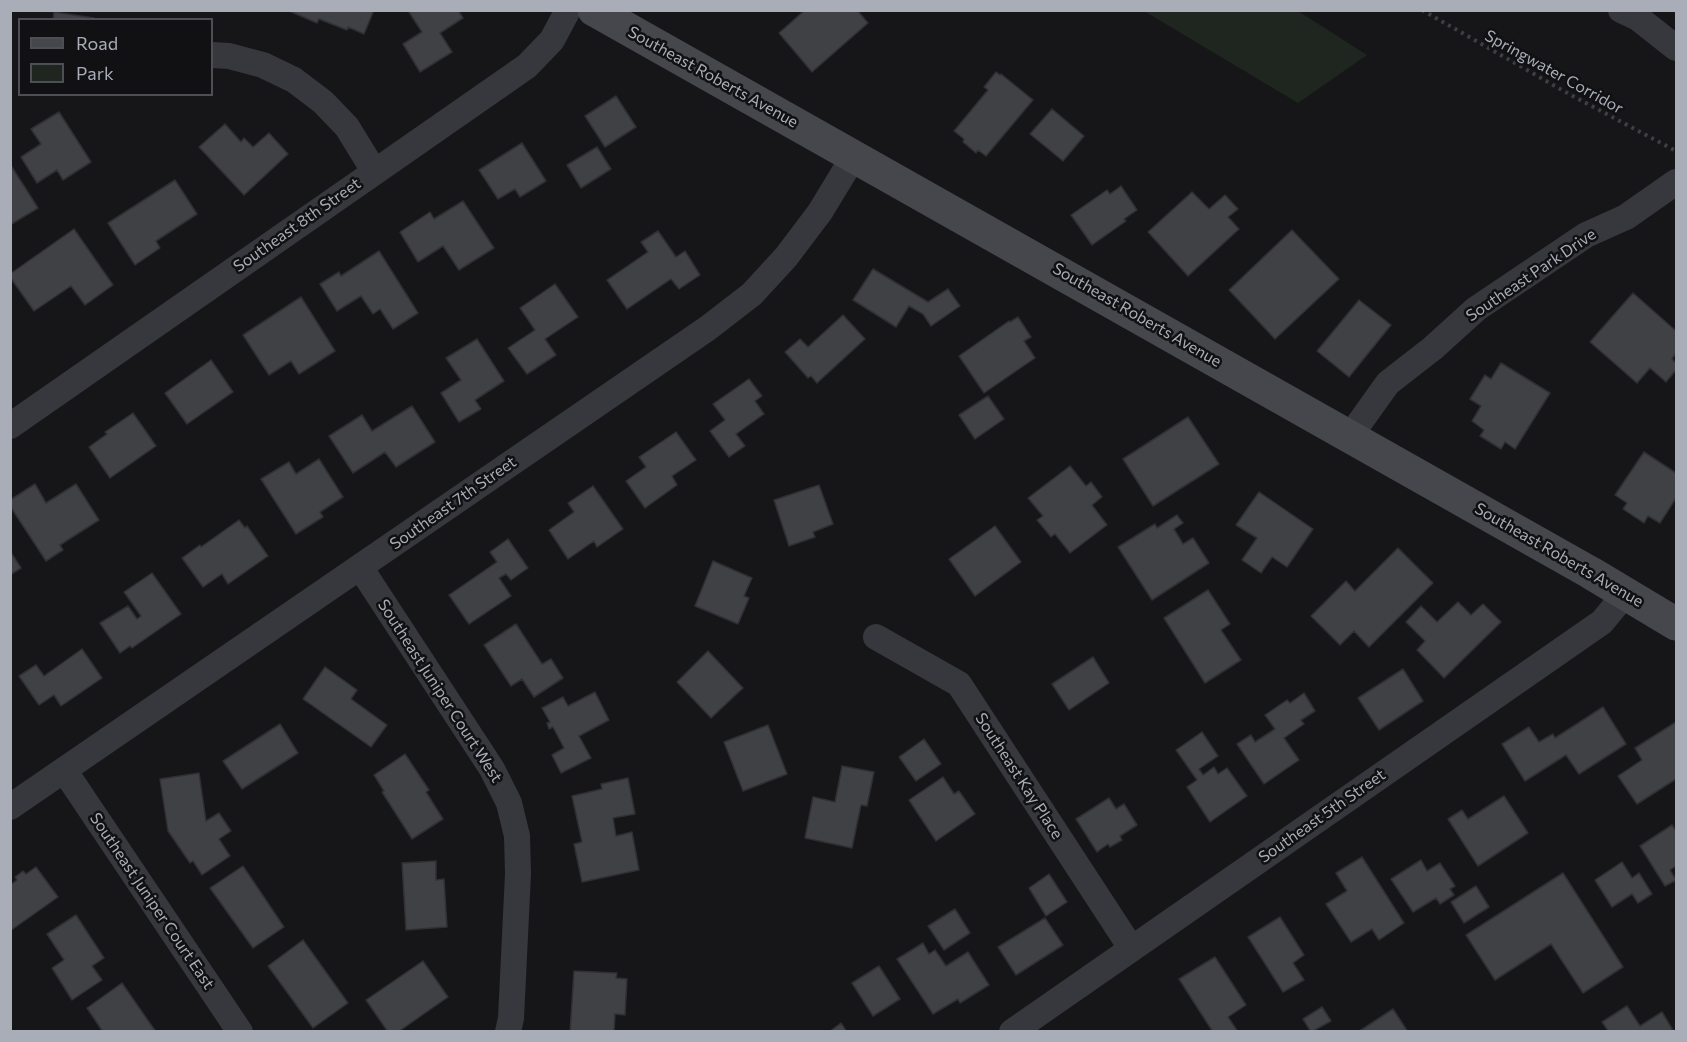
<!DOCTYPE html>
<style>
body{margin:0}
#map{position:relative;width:1687px;height:1042px;overflow:hidden;background:#161618;font-family:Commissioner,sans-serif}
canvas{display:block}
.frame{position:absolute;inset:0;border:12px solid #a8adb8;pointer-events:none}
.legend{position:absolute;left:18px;top:18px;width:195px;height:78px;box-sizing:border-box;background:#111113;border:2px solid #4d4f55;margin:0;padding:8px 10px;list-style:none;font-size:18px;color:#a8adb8}
.legend li{display:flex;align-items:center;gap:12px;height:30px}
.legend b{width:30px;border:2px solid #4d4f55}
</style>
<div id="map">
<canvas width="1687" height="1042"></canvas>
<div class="frame"></div>
<ul class="legend">
<li><b style="height:8px;background:#45474d"></b>Road</li>
<li><b style="height:16px;background:#1e261f"></b>Park</li>
</ul>
</div>
<script>
const ctx = document.querySelector('canvas').getContext('2d');
ctx.lineJoin = 'round';
function fillPath(path, color) {
  ctx.fillStyle = color;
  ctx.fill(path, 'evenodd');
}
function shape(rows) {
  const path = new Path2D();
  for (const r of rows) {
    path.moveTo(r[0], r[1]);
    for (let i = 2; i < r.length; i += 2) path.lineTo(r[i], r[i + 1]);
  }
  return path;
}
function trace(path, color, width, dash) {
  ctx.strokeStyle = color;
  ctx.lineWidth = width;
  ctx.lineCap = dash ? 'butt' : 'round';
  ctx.setLineDash(dash || []);
  ctx.stroke(path);
}
function label(font, color, halo, rows, align = 'center') {
  ctx.font = font + ' Commissioner,sans-serif';
  ctx.lineWidth = 5;
  ctx.setLineDash([]);
  ctx.textBaseline = 'middle';
  ctx.strokeStyle = halo;
  ctx.fillStyle = color;
  for (const [text, x, y, turn = 0] of rows) {
    ctx.save();
    ctx.translate(x, y);
    ctx.rotate((+turn || 0) * Math.PI / 180);
    ctx.textAlign = isNaN(turn) ? turn : align;
    if (halo) ctx.strokeText(text, 0, 0);
    ctx.fillText(text, 0, 0);
    ctx.restore();
  }
}
fillPath(shape([
 [1144,11,1298,11,1367,55,1298,103]
]), '#1e261f');
const building = shape([
 [287,10,374,10,364,34,348,27,347,30,319,19,317,23,287,10],
 [412,10,458,10,463,18,440,33,452,52,420,72,403,44,422,32,409,12,412,10],
 [805,10,857,10,868,23,812,72,779,33,805,10],
 [54,12,94,18,94,20,53,20,54,12],
 [996,72,1000,75,1001,74,1033,100,986,156,978,150,976,153,963,142,964,139,954,131,988,90,984,87,996,72],
 [616,96,636,127,605,147,585,116,616,96],
 [1052,109,1084,136,1063,161,1030,134,1052,109],
 [59,112,91,162,63,180,57,170,37,183,21,157,41,144,31,129,59,112],
 [225,124,241,142,244,138,253,147,269,133,288,154,244,195,199,147,225,124],
 [522,143,546,181,520,197,515,189,498,199,479,170,522,143],
 [597,147,611,169,581,188,567,165,597,147],
 [10,164,38,208,10,225,10,164],
 [175,180,197,214,156,241,160,248,135,265,108,223,175,180],
 [1121,186,1137,210,1124,219,1126,221,1092,245,1071,215,1107,190,1110,194,1121,186],
 [1192,192,1209,209,1225,195,1238,209,1228,217,1239,229,1188,276,1148,232,1192,192],
 [463,201,494,248,459,270,443,246,418,262,400,232,430,212,434,219,463,201],
 [74,229,113,285,85,305,71,286,34,311,10,277,10,274,74,229],
 [1292,230,1339,279,1275,339,1229,290,1292,230],
 [658,231,676,257,685,251,700,275,679,289,671,279,627,309,607,280,648,252,641,242,658,231],
 [379,251,418,313,393,329,380,309,373,314,361,296,337,311,320,284,339,272,341,276,379,251],
 [873,269,928,302,948,289,960,306,931,326,923,314,909,306,896,327,853,300,873,269],
 [555,284,578,317,545,339,556,355,527,374,508,348,535,330,520,308,555,284],
 [1633,293,1676,331,1676,353,1672,359,1676,363,1676,370,1666,382,1650,368,1637,383,1590,342,1633,293],
 [301,297,335,351,299,374,291,361,269,375,243,335,301,297],
 [1359,300,1391,325,1349,377,1317,351,1359,300],
 [843,315,865,339,817,383,811,376,808,378,785,352,800,339,808,347,843,315],
 [1018,317,1031,337,1024,341,1035,358,984,393,959,356,1009,321,1010,322,1018,317],
 [477,339,504,381,475,400,481,409,459,422,441,393,461,380,446,358,477,339],
 [211,360,233,392,187,424,165,393,211,360],
 [1501,363,1550,393,1515,449,1505,442,1501,449,1480,436,1484,430,1472,421,1481,406,1470,399,1485,375,1491,379,1501,363],
 [749,379,762,396,755,401,764,414,736,434,745,446,729,457,710,431,725,420,713,404,749,379],
 [988,396,1004,419,975,439,959,415,988,396],
 [412,406,435,442,396,467,385,452,353,473,329,436,362,415,372,431,412,406],
 [133,413,156,446,110,478,89,447,107,434,105,432,133,413],
 [1188,417,1219,464,1153,506,1123,459,1188,417],
 [676,432,696,460,672,476,677,485,645,508,626,481,646,467,639,457,676,432],
 [1644,452,1676,473,1676,498,1660,523,1648,516,1644,523,1623,509,1627,503,1615,495,1644,452],
 [319,459,343,497,320,512,323,517,296,534,261,479,289,462,296,474,319,459],
 [1070,466,1086,486,1091,482,1102,497,1092,505,1107,525,1070,553,1055,534,1051,537,1037,520,1043,516,1028,498,1070,466],
 [35,484,46,503,76,484,99,520,60,545,63,550,46,561,10,506,10,500,35,484],
 [819,485,833,524,813,532,815,537,789,546,774,500,819,485],
 [593,486,623,529,597,547,594,541,568,559,549,530,574,512,568,503,593,486],
 [1259,492,1313,529,1287,567,1272,557,1261,573,1242,560,1257,538,1236,525,1259,492],
 [1177,515,1183,523,1174,529,1183,544,1193,538,1209,563,1152,600,1118,547,1155,524,1157,528,1177,515],
 [239,520,245,528,247,526,268,556,228,584,222,574,203,587,182,558,200,545,201,547,239,520],
 [995,526,1021,562,975,596,949,559,995,526],
 [508,539,528,568,511,580,506,574,499,578,511,596,469,624,449,595,497,562,490,552,508,539],
 [1398,548,1433,583,1369,647,1354,631,1340,645,1311,616,1346,581,1355,591,1398,548],
 [10,551,21,568,10,575,10,551],
 [713,561,752,578,744,596,749,598,738,624,695,606,713,561],
 [152,573,181,614,132,648,130,646,120,653,100,623,128,606,137,619,141,616,124,592,152,573],
 [1208,590,1230,624,1221,630,1241,660,1205,683,1164,618,1208,590],
 [1458,602,1471,615,1483,604,1501,622,1444,678,1417,650,1425,641,1406,622,1421,606,1437,622,1458,602],
 [516,624,542,664,551,659,563,678,534,697,522,679,511,686,484,645,516,624],
 [82,649,102,678,61,706,54,695,39,705,19,676,36,665,44,676,82,649],
 [708,651,743,688,711,718,677,682,708,651],
 [1093,657,1109,683,1069,710,1052,684,1093,657],
 [325,667,357,690,351,699,387,725,371,747,303,699,325,667],
 [1403,669,1423,701,1379,730,1358,698,1403,669],
 [595,692,609,720,579,736,591,758,561,773,552,755,564,748,553,727,549,729,547,723,550,722,542,708,563,697,568,706,595,692],
 [1304,693,1315,711,1301,720,1304,724,1284,738,1299,760,1264,784,1237,744,1251,735,1255,742,1275,729,1265,715,1287,700,1290,703,1304,693],
 [1603,707,1626,744,1579,774,1566,755,1525,781,1502,744,1529,727,1539,742,1553,734,1555,738,1603,707],
 [1676,722,1676,779,1637,804,1618,776,1642,760,1635,748,1676,722],
 [280,724,298,753,242,789,223,761,280,724],
 [768,725,787,774,743,791,724,742,768,725],
 [1202,732,1218,756,1199,769,1203,775,1214,767,1218,774,1227,768,1247,796,1210,822,1187,787,1197,780,1176,750,1202,732],
 [924,739,941,764,916,781,899,757,924,739],
 [405,754,429,790,426,792,443,819,412,839,382,792,384,791,374,775,405,754],
 [842,766,874,772,867,806,861,805,852,848,805,838,813,797,835,802,842,766],
 [199,773,206,821,219,813,231,831,219,839,230,856,202,875,193,861,190,863,168,831,160,779,199,773],
 [943,777,954,794,959,791,975,814,936,841,909,800,943,777],
 [628,778,635,814,613,818,616,836,632,832,639,870,582,882,574,844,582,842,572,796,602,789,601,784,628,778],
 [1504,796,1528,833,1478,866,1448,819,1462,810,1468,819,1504,796],
 [1109,798,1116,809,1124,804,1137,825,1120,836,1122,840,1110,847,1108,844,1097,852,1076,819,1109,798],
 [1672,825,1676,831,1676,866,1670,870,1676,880,1665,886,1640,846,1672,825],
 [1362,857,1404,923,1379,940,1372,929,1351,942,1326,904,1347,891,1336,873,1362,857],
 [1421,860,1427,871,1440,863,1455,886,1450,889,1454,895,1440,904,1436,898,1413,912,1391,879,1421,860],
 [436,861,436,880,444,879,447,927,406,930,402,863,436,861],
 [1622,862,1632,878,1639,873,1652,894,1638,903,1632,894,1612,907,1595,880,1622,862],
 [243,866,284,927,253,948,210,888,243,866],
 [36,867,58,897,10,931,10,885,17,880,15,877,23,871,26,874,36,867],
 [1563,873,1623,967,1583,993,1551,944,1495,980,1466,935,1563,873],
 [1049,874,1067,902,1046,916,1029,888,1049,874],
 [1476,886,1489,907,1464,923,1451,902,1476,886],
 [955,909,970,933,944,950,928,926,955,909],
 [76,915,104,958,92,966,102,980,72,1000,52,968,64,960,47,934,76,915],
 [1280,917,1304,955,1293,963,1304,980,1283,992,1248,937,1280,917],
 [1045,918,1063,945,1016,975,998,947,1045,918],
 [303,940,348,1003,313,1028,268,966,303,940],
 [923,943,929,954,935,950,946,966,968,952,989,985,960,1003,958,999,933,1014,897,959,923,943],
 [1215,957,1246,1005,1228,1017,1238,1032,1213,1032,1179,979,1215,957],
 [423,961,448,997,398,1032,388,1032,366,1000,423,961],
 [879,966,900,999,873,1016,852,983,879,966],
 [574,971,617,973,616,978,627,979,625,1015,615,1014,614,1032,570,1032,574,971],
 [122,983,156,1032,103,1032,87,1008,122,983],
 [1627,1006,1640,1026,1662,1012,1674,1032,1609,1032,1602,1022,1627,1006],
 [1322,1007,1331,1021,1311,1032,1303,1019,1322,1007],
 [1393,1009,1408,1032,1358,1032,1393,1009],
 [841,1023,847,1032,829,1032,841,1023]
]);
fillPath(building, '#404145');
trace(building, '#303034', 1.5);
trace(shape([
 [1422,10,1569,94,1676,151]
]), '#3d3f44', 4, [3, 4.5]);
trace(shape([
 [1621,10,1638,18,1676,48],
 [212,55,229,56,263,65,294,80,323,102,347,127,374,171],
 [10,426,527,66,552,40,568,10],
 [1350,436,1388,383,1433,348,1476,309,1586,235,1626,217,1676,182],
 [360,567,492,769,509,803,517,836,518,874,511,1018,508,1032],
 [876,637,959,684,1131,948],
 [64,770,240,1032],
 [10,807,708,328,752,294,786,257,820,212,854,156],
 [1012,1032,1602,622,1626,593]
]), '#37383d', 26);
trace(shape([
 [594,10,1591,573,1676,624]
]), '#45474d', 33);
label('16px', '#a8adb8', '#111113', [
 ["Springwater Corridor",1554,72,29],
 ["Southeast Roberts Avenue",713,77,29],
 ["Southeast 8th Street",297,225,-35],
 ["Southeast Park Drive",1531,275,-34],
 ["Southeast Roberts Avenue",1137,315,30],
 ["Southeast 7th Street",453,503,-35],
 ["Southeast Roberts Avenue",1559,555,30],
 ["Southeast Juniper Court West",440,691,57],
 ["Southeast Kay Place",1019,776,57],
 ["Southeast 5th Street",1322,816,-35],
 ["Southeast Juniper Court East",152,901,56]
]);
</script>
